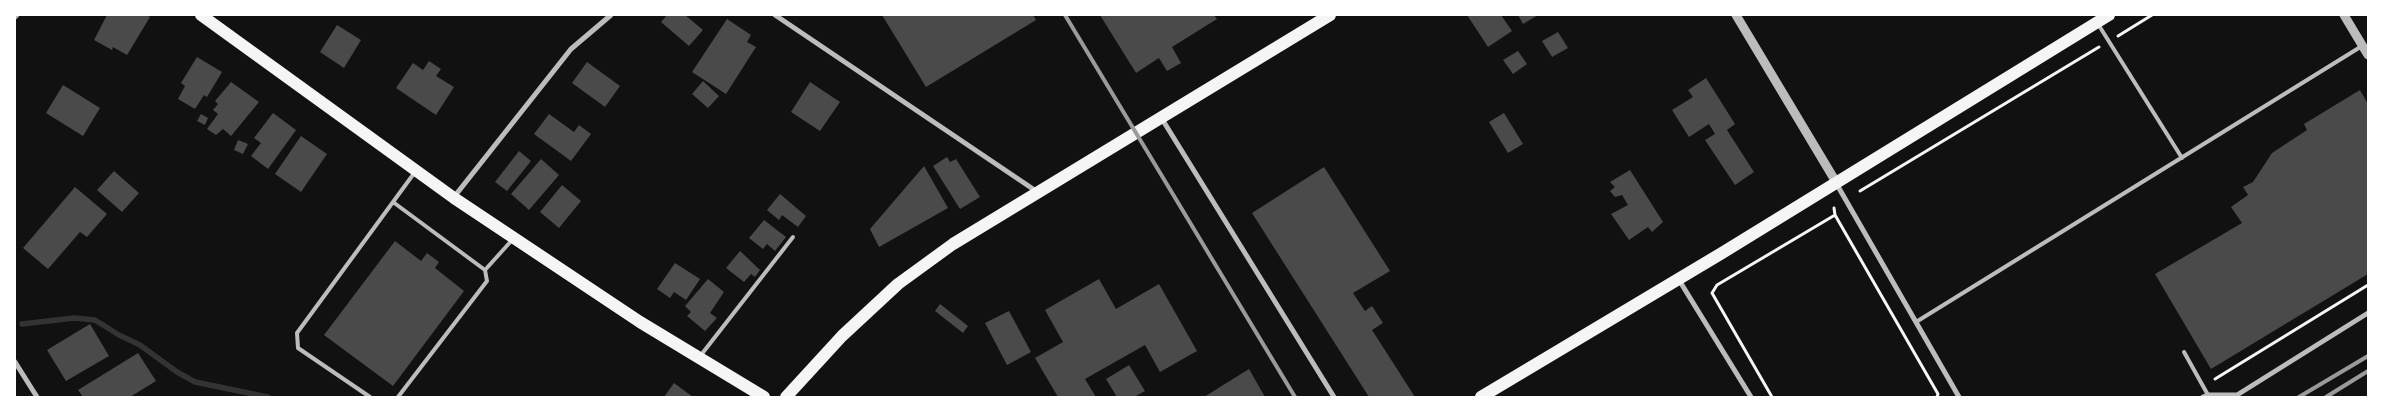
<!DOCTYPE html>
<style>
body{margin:0}
#map{position:relative;width:2383px;height:412px;overflow:hidden;background:#111;font-family:Commissioner,sans-serif}
canvas{display:block}
.frame{position:absolute;inset:0;border:16px solid #fff;pointer-events:none}
</style>
<div id="map">
<canvas width="2383" height="412"></canvas>
<div class="frame"></div>
</div>
<script>
const ctx = document.querySelector('canvas').getContext('2d');
ctx.lineJoin = 'round';
function shape(rows) {
  const path = new Path2D();
  for (const r of rows) {
    path.moveTo(r[0], r[1]);
    for (let i = 2; i < r.length; i += 2) path.lineTo(r[i], r[i + 1]);
  }
  return path;
}
function trace(path, color, width, dash) {
  ctx.strokeStyle = color;
  ctx.lineWidth = width;
  ctx.lineCap = dash ? 'butt' : 'round';
  ctx.setLineDash(dash || []);
  ctx.stroke(path);
}
function fillPath(path, color) {
  ctx.fillStyle = color;
  ctx.fill(path, 'evenodd');
}
trace(shape([
 [22,324,74,318,95,320,119,335,140,345,177,372,195,382,268,397]
]), '#333', 5.5);
fillPath(shape([
 [107,15,146,15,150,17,127,55,113,47,112,50,94,40],
 [667,15,685,15,703,30,689,46,661,22],
 [882,15,1033,15,1036,20,926,87],
 [1100,15,1214,15,1217,19,1172,47,1181,63,1167,71,1159,58,1136,73],
 [1467,15,1501,15,1512,31,1488,47],
 [1518,15,1538,15,1523,24],
 [727,19,751,35,747,42,756,47,726,94,692,72],
 [337,25,361,40,344,68,320,52],
 [1558,32,1568,48,1552,57,1542,41],
 [1518,51,1527,64,1513,74,1503,60],
 [197,57,222,72,207,97,204,95,195,109,178,99,185,86,181,83],
 [429,61,441,69,436,76,454,87,436,115,396,88,413,63,423,70],
 [587,62,620,86,605,107,572,83],
 [1706,78,1735,124,1727,130,1754,172,1735,185,1705,140,1715,134,1709,124,1689,137,1672,110,1693,97,1688,90],
 [703,81,719,96,708,108,692,94],
 [231,82,259,102,231,136,223,129,216,135,207,129,218,114,213,110,218,104,215,101],
 [810,82,840,102,820,131,791,112],
 [63,85,100,108,83,136,46,113],
 [2360,90,2368,104,2368,274,2211,369,2155,274,2242,223,2231,207,2248,195,2243,187,2253,182,2272,153,2307,130,2304,124],
 [273,113,296,130,268,169,251,156,261,143,254,138],
 [1504,113,1523,144,1508,153,1489,122],
 [201,114,208,118,205,125,197,121],
 [549,114,574,132,579,125,591,134,571,161,534,134],
 [301,136,327,154,301,192,275,174],
 [238,140,248,144,243,154,234,150],
 [519,151,531,161,507,191,495,182],
 [947,157,950,162,956,159,980,197,960,209,933,166],
 [541,159,559,175,529,210,511,194],
 [924,166,948,208,879,247,870,229],
 [1324,167,1390,271,1353,293,1365,311,1372,306,1383,323,1372,330,1415,397,1369,397,1252,213],
 [1630,170,1663,222,1652,232,1648,227,1629,240,1611,214,1628,205,1622,195,1615,197,1610,191,1615,187,1610,182],
 [114,171,139,193,122,212,97,190],
 [562,185,581,201,559,228,540,212],
 [75,187,107,214,87,237,80,232,48,269,23,248],
 [780,194,806,216,798,227,782,215,779,220,767,210],
 [764,220,786,237,775,251,767,244,763,249,749,238],
 [395,241,421,261,427,253,439,262,435,268,464,291,393,386,324,335],
 [740,251,760,270,755,277,751,274,744,282,726,268],
 [675,263,700,279,686,300,674,292,670,298,657,289],
 [708,279,724,292,710,313,717,318,705,331,687,316,691,312,685,306],
 [1099,279,1116,309,1159,284,1197,351,1160,372,1145,345,1085,379,1096,397,1058,397,1035,358,1063,342,1045,310],
 [940,304,968,326,963,333,935,311],
 [1009,311,1031,352,1007,365,985,323],
 [90,324,109,356,66,381,47,350],
 [138,353,156,381,130,397,83,397,78,390],
 [1129,365,1145,391,1134,397,1117,397,1106,379],
 [1249,369,1265,397,1204,397],
 [674,383,693,397,664,397]
]), '#4a4a4a');
trace(shape([
 [2118,36,2152,15],
 [1860,191,2099,47],
 [1834,208,1835,215,1938,394,1937,397],
 [2215,379,2368,285],
 [1772,397,1712,293,1717,285,1835,215]
]), '#f5f5f5', 3);
trace(shape([
 [2098,24,2182,158],
 [393,202,485,270,487,281,398,397],
 [485,270,513,239],
 [1916,322,2362,46],
 [2184,352,2208,395],
 [701,355,793,237],
 [370,397,298,348,297,333,415,172]
]), '#bcbcbc', 4);
trace(shape([
 [775,15,1036,191],
 [15,17,17,15],
 [1162,119,1334,397],
 [1836,183,1959,397],
 [454,197,571,49,611,15],
 [1679,280,1751,397],
 [15,362,37,397],
 [2203,397,2208,395,2237,395,2368,313]
]), '#bcbcbc', 5);
trace(shape([
 [1736,15,1836,182],
 [2344,15,2368,55]
]), '#bcbcbc', 9);
trace(shape([
 [201,15,454,198,640,322,764,397],
 [786,397,842,336,898,284,953,244,1330,15],
 [1481,397,1722,253,2109,15]
]), '#f5f5f5', 12);
trace(shape([
 [1065,15,1295,397],
 [2299,397,2368,356],
 [2326,397,2368,371]
]), '#9a9a9a', 4);
</script>
